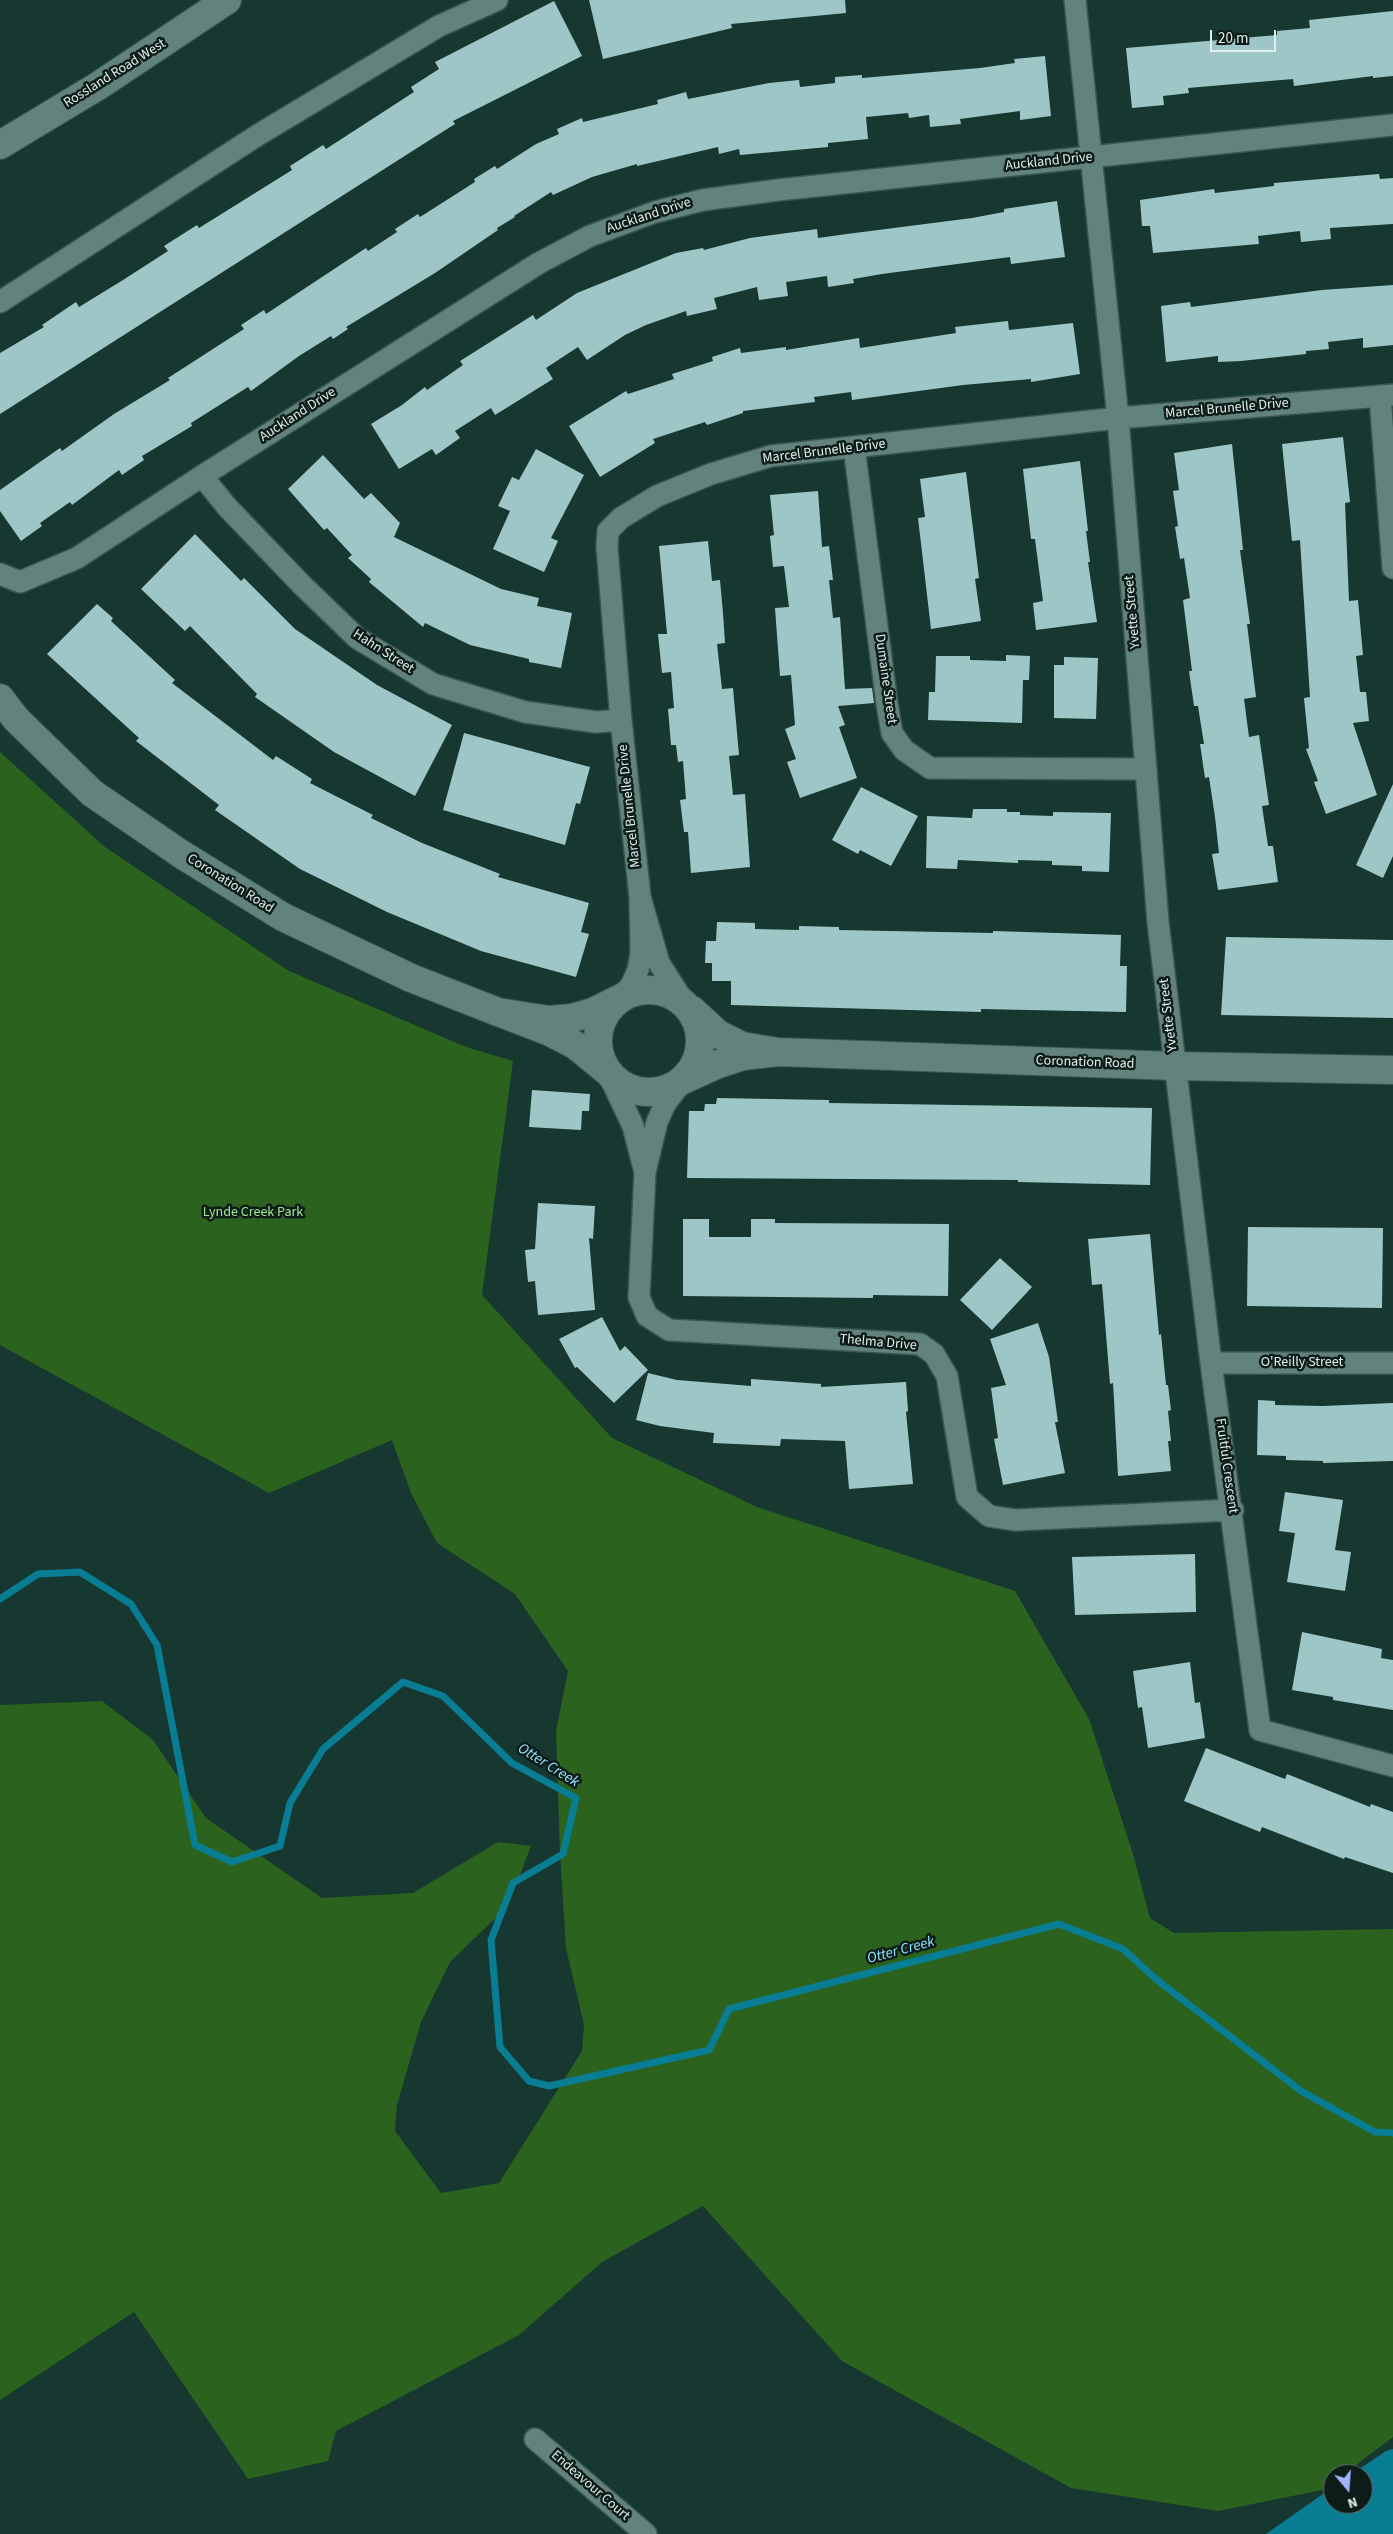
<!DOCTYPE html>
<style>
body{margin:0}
#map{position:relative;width:1393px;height:2534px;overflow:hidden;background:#173831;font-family:"Source Sans 3",sans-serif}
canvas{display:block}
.north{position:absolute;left:1323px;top:2464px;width:50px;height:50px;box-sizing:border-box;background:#0e1c19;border:1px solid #61716d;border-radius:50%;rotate:162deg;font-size:14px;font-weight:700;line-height:20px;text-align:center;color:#def0eb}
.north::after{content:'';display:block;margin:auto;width:18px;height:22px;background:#a1b3fd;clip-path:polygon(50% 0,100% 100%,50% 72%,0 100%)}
.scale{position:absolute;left:1210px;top:30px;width:66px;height:22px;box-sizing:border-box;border:2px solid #def0eb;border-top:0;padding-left:6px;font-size:15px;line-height:18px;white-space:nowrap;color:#def0eb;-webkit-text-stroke:4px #0e1c19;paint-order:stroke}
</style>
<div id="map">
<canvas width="1393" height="2534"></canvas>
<div class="north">N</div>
<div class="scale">20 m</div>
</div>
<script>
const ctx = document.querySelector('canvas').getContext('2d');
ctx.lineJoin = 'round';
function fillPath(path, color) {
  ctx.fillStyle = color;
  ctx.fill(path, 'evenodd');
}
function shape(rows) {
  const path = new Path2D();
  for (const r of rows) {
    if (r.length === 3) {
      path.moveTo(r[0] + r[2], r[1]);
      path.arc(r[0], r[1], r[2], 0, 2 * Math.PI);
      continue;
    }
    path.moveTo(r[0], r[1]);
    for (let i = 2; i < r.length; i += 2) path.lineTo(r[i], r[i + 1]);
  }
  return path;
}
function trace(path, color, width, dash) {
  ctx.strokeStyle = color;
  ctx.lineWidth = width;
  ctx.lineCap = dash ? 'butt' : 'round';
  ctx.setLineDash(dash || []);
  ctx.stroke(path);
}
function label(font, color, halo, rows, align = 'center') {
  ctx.font = font + ' "Source Sans 3",sans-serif';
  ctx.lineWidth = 5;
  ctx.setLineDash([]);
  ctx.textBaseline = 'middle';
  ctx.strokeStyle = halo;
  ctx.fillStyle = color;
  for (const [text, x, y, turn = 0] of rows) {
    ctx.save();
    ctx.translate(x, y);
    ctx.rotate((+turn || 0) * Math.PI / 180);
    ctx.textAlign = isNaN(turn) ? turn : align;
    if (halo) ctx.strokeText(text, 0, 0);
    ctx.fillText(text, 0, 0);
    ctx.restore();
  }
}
fillPath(shape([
 [0,752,105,847,289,971,466,1047,513,1061,482,1295,612,1438,757,1507,1015,1591,1089,1719,1133,1854,1150,1918,1174,1933,1393,1929,1393,2437,1344,2474,1333,2474,1333,2482,1322,2490,1218,2511,1071,2488,842,2361,703,2206,602,2262,519,2335,336,2431,328,2461,248,2479,134,2312,0,2400,0,1705,102,1701,153,1740,206,1818,322,1898,413,1893,498,1842,531,1846,508,1906,450,1962,421,2022,397,2105,395,2131,441,2193,499,2183,582,2051,584,2025,566,1948,560,1854,556,1731,568,1671,515,1594,437,1543,411,1493,392,1440,269,1493,0,1345]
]), '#2b621e');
fillPath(shape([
 [1393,2449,1393,2534,1266,2534,1333,2487,1333,2504,1363,2504,1363,2474,1352,2474,1386,2451]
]), '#097d93');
trace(shape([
 [0,1599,38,1574,80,1572,131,1604,157,1645,195,1845,232,1862,280,1846,290,1803,323,1749,403,1682,443,1696,512,1763,576,1798,563,1854,513,1883,491,1940,500,2047,529,2081,549,2086,709,2050,729,2009,1059,1924,1123,1949,1157,1980,1301,2091,1375,2132,1393,2133]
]), '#097d93', 7);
fillPath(shape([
 [589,0,845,0,846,13,731,24,732,28,603,59],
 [554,1,582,56,453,121,455,124,436,136,0,414,0,353,44,327,42,325,76,302,79,307,123,280,168,251,164,246,197,225,199,228,292,170,290,166,323,145,326,149,414,92,411,87,439,69,435,62],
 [1393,11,1393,76,1373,78,1373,76,1294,86,1293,79,1188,88,1189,93,1163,96,1164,105,1132,108,1126,48,1277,35,1277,31,1310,28,1309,20],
 [1045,56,1051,116,1020,120,1020,111,960,119,961,124,930,127,929,115,909,118,908,113,866,117,868,139,828,143,828,147,740,155,739,149,719,154,718,147,637,166,637,164,592,177,553,195,551,192,514,216,515,217,497,228,498,230,435,273,346,327,348,329,333,339,331,336,299,356,251,391,248,387,191,423,192,426,142,456,144,460,122,475,119,470,72,505,70,502,40,523,42,526,21,541,0,511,0,490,60,448,62,451,114,414,170,380,168,378,244,329,241,325,264,310,266,314,366,248,368,251,397,232,395,229,418,214,420,217,475,182,474,179,495,166,497,169,536,144,559,134,557,129,582,118,583,122,658,104,657,100,686,92,688,99,769,83,799,80,800,87,835,83,835,77,862,75,862,78,980,68,1015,63,1014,59],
 [1379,174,1380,179,1393,178,1393,224,1330,228,1331,239,1301,242,1300,231,1258,236,1259,244,1153,253,1150,226,1142,226,1140,200,1214,189,1215,193,1274,186,1274,183],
 [1057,201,1065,257,1011,264,1010,257,882,274,853,279,854,283,828,287,827,276,786,282,788,296,759,300,757,287,714,298,717,309,687,316,686,311,646,325,625,335,587,360,578,347,546,368,553,379,495,415,491,408,455,431,460,438,436,455,432,449,399,469,371,424,402,405,425,387,427,390,463,365,460,361,533,315,536,320,577,293,676,253,703,248,704,250,750,238,817,229,818,238,847,234,972,218,1004,212,1004,209],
 [1393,285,1393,345,1363,348,1363,338,1328,342,1329,349,1306,351,1306,354,1241,361,1218,362,1218,356,1166,362,1161,306,1190,302,1191,307,1322,290],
 [1008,321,1009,330,1073,323,1080,374,1031,382,1031,379,963,385,852,400,851,392,814,397,815,402,743,411,743,413,707,425,705,422,653,439,655,443,600,477,569,426,626,391,628,394,674,379,672,374,713,361,712,357,740,348,741,353,786,347,786,350,859,338,860,348,956,333,955,327],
 [1343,437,1350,502,1345,503,1349,601,1358,600,1363,655,1356,656,1360,692,1366,692,1369,721,1353,723,1377,795,1326,814,1314,782,1318,781,1306,749,1309,748,1304,698,1310,697,1300,540,1292,541,1282,444],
 [1232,444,1243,550,1240,550,1250,624,1247,624,1256,697,1244,699,1249,737,1259,735,1269,805,1262,806,1268,846,1273,846,1278,882,1218,890,1212,854,1219,853,1215,817,1209,777,1205,778,1200,744,1204,744,1198,706,1194,706,1189,671,1192,671,1183,600,1190,598,1184,558,1180,559,1175,527,1178,526,1173,491,1179,490,1174,453],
 [536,449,584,475,551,538,558,541,544,572,493,549,510,511,498,506,512,477,519,480],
 [323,455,364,499,371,493,400,523,394,537,501,589,539,598,537,606,572,613,561,668,529,662,529,659,470,645,425,623,423,627,369,582,371,579,348,558,352,555,327,528,324,530,288,489],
 [1080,461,1088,531,1086,531,1090,562,1088,562,1097,622,1036,630,1033,603,1043,601,1035,539,1031,539,1023,469],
 [966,472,979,578,975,579,981,621,931,629,918,518,925,517,920,479],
 [818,491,822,547,829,546,833,580,829,580,833,618,840,617,845,689,872,688,874,703,838,706,845,725,839,727,857,778,800,798,787,762,796,759,785,729,795,725,791,675,780,676,775,608,789,607,784,566,773,567,770,536,774,535,770,495],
 [195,534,241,581,244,578,295,629,377,685,452,725,415,796,334,752,255,697,257,694,190,626,185,631,141,589],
 [708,541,712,581,720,580,723,613,725,643,717,644,722,689,733,688,739,755,729,756,733,795,745,794,750,867,691,873,688,832,684,832,680,800,686,799,683,761,678,762,676,745,671,745,668,709,674,708,671,672,662,673,658,634,667,634,659,546],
 [97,604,113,618,111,621,175,680,172,683,273,760,276,756,312,779,310,783,373,815,371,818,422,843,500,874,498,877,589,903,581,932,589,934,576,977,481,951,387,912,300,869,215,810,219,805,136,741,139,738,47,654],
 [1006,655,1030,656,1029,680,1023,680,1022,723,928,720,929,692,935,692,936,656,970,656,970,660,1006,661],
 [1064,657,1098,658,1096,719,1054,718,1054,665,1064,665],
 [464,733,590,767,580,804,576,803,565,845,443,810],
 [1393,784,1393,856,1383,878,1356,865],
 [861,787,918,816,891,866,860,850,858,854,832,840],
 [973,809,1007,809,1007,812,1020,812,1020,815,1053,816,1053,812,1111,813,1109,872,1082,871,1082,866,1052,865,1052,861,1018,860,1018,863,958,860,957,869,926,868,927,816,972,818],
 [717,922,755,923,755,929,799,930,799,926,839,927,839,930,993,933,993,931,1121,935,1120,966,1127,966,1126,1012,981,1009,981,1012,731,1005,731,981,712,981,712,963,705,963,706,941,716,941],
 [1226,937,1393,940,1393,1018,1221,1015],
 [532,1090,590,1094,589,1111,582,1111,581,1130,529,1127],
 [717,1098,829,1100,829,1103,1152,1108,1150,1185,1018,1182,1018,1180,687,1178,689,1111,704,1111,705,1104,716,1104],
 [538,1203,595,1206,593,1239,589,1238,595,1310,538,1315,535,1281,528,1282,525,1250,535,1249],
 [683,1219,709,1219,709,1237,751,1237,751,1219,775,1219,775,1223,949,1224,948,1296,873,1295,873,1298,683,1296],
 [1248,1227,1383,1228,1382,1308,1247,1306],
 [1150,1234,1159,1335,1161,1334,1166,1385,1168,1385,1171,1410,1168,1411,1171,1441,1168,1441,1171,1471,1118,1476,1114,1400,1113,1383,1110,1384,1102,1284,1092,1285,1088,1239],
 [1000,1258,1032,1287,992,1330,960,1300],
 [602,1317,620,1351,625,1346,648,1370,614,1403,577,1367,575,1368,559,1339],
 [1038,1323,1049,1357,1058,1422,1055,1422,1065,1473,1003,1485,994,1439,998,1438,991,1388,1006,1385,990,1339],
 [648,1373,677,1380,751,1386,751,1379,821,1384,821,1387,906,1382,908,1411,906,1412,913,1484,849,1489,845,1441,781,1439,780,1446,713,1443,714,1433,660,1426,636,1420],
 [1258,1400,1275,1401,1275,1405,1323,1406,1393,1403,1393,1461,1323,1463,1323,1461,1286,1460,1286,1456,1257,1455],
 [1285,1492,1343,1500,1335,1550,1351,1552,1345,1591,1287,1582,1295,1533,1279,1531],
 [1195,1554,1196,1612,1075,1615,1072,1557],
 [1302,1632,1382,1649,1381,1658,1393,1660,1393,1710,1333,1700,1333,1697,1292,1690],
 [1190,1662,1195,1703,1200,1702,1205,1738,1148,1748,1142,1707,1138,1708,1133,1671],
 [1206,1748,1285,1779,1287,1774,1370,1807,1371,1804,1393,1812,1393,1873,1345,1857,1344,1859,1262,1827,1260,1832,1184,1801]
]), '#9fc6c6');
const minor = shape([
 [1075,0,1118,418,1158,922,1211,1363,1260,1730,1393,1766],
 [0,302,258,135,439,26,497,0],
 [1380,396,1393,568],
 [854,447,887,704,892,733,904,750,930,768,1146,769],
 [202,476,228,508,302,585,357,638,433,684,525,712,596,722,621,720],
 [0,574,20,582,77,558,202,476,539,263,590,236,655,212,703,200,778,190,1393,125],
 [640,897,621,720,607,547,608,531,621,518,657,496,711,474,771,456,1118,418,1393,395],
 [622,997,632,984,638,970,641,954,640,897,659,963,685,1004],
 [607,1071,633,1126,645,1172,657,1122,665,1104,683,1080],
 [645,1172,639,1297,647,1316,669,1330,920,1344,934,1354,947,1376,967,1497,989,1516,1015,1520,1233,1510],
 [1211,1363,1393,1363],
 [535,2439,646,2534]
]);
const tertiary = shape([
 [0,698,16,719,92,793,181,854,283,917,411,978,498,1012],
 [649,1041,51],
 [778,1052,1175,1066,1393,1070],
 [607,1071,575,1045,550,1032,498,1012,549,1020,572,1018,593,1012,617,1000],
 [683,1080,716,1065,743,1056,778,1052,742,1046,718,1034,692,1010]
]);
const secondary = shape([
 [0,145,98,86,227,0]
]);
trace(minor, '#3a5550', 24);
trace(tertiary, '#3a5550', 30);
trace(secondary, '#3a5550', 30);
trace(minor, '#61837b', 21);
trace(tertiary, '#61837b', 28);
trace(secondary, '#61837b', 28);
label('14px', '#def0eb', '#0e1c19', [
 ["Rossland Road West",115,74,-32],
 ["Auckland Drive",1049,162,-6],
 ["Auckland Drive",649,216,-18],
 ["Marcel Brunelle Drive",1227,409,-5],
 ["Auckland Drive",298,415,-33],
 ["Marcel Brunelle Drive",824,452,-7],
 ["Yvette Street",1133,612,-95],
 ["Hahn Street",383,652,33],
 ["Dumaine Street",885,679,82],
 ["Marcel Brunelle Drive",630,806,-96],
 ["Coronation Road",230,884,32],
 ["Yvette Street",1169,1015,-97],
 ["Coronation Road",1085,1063,2],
 ["Thelma Drive",878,1343,5],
 ["O'Reilly Street",1302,1363],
 ["Fruitful Crescent",1226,1466,82],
 ["Endeavour Court",590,2486,41]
]);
label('14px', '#9eec8d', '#0e1c19', [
 ["Lynde Creek Park",253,1213]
]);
label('italic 15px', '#92e8ff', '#0e1c19', [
 ["Otter Creek",548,1766,32],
 ["Otter Creek",901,1951,-15]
]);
</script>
